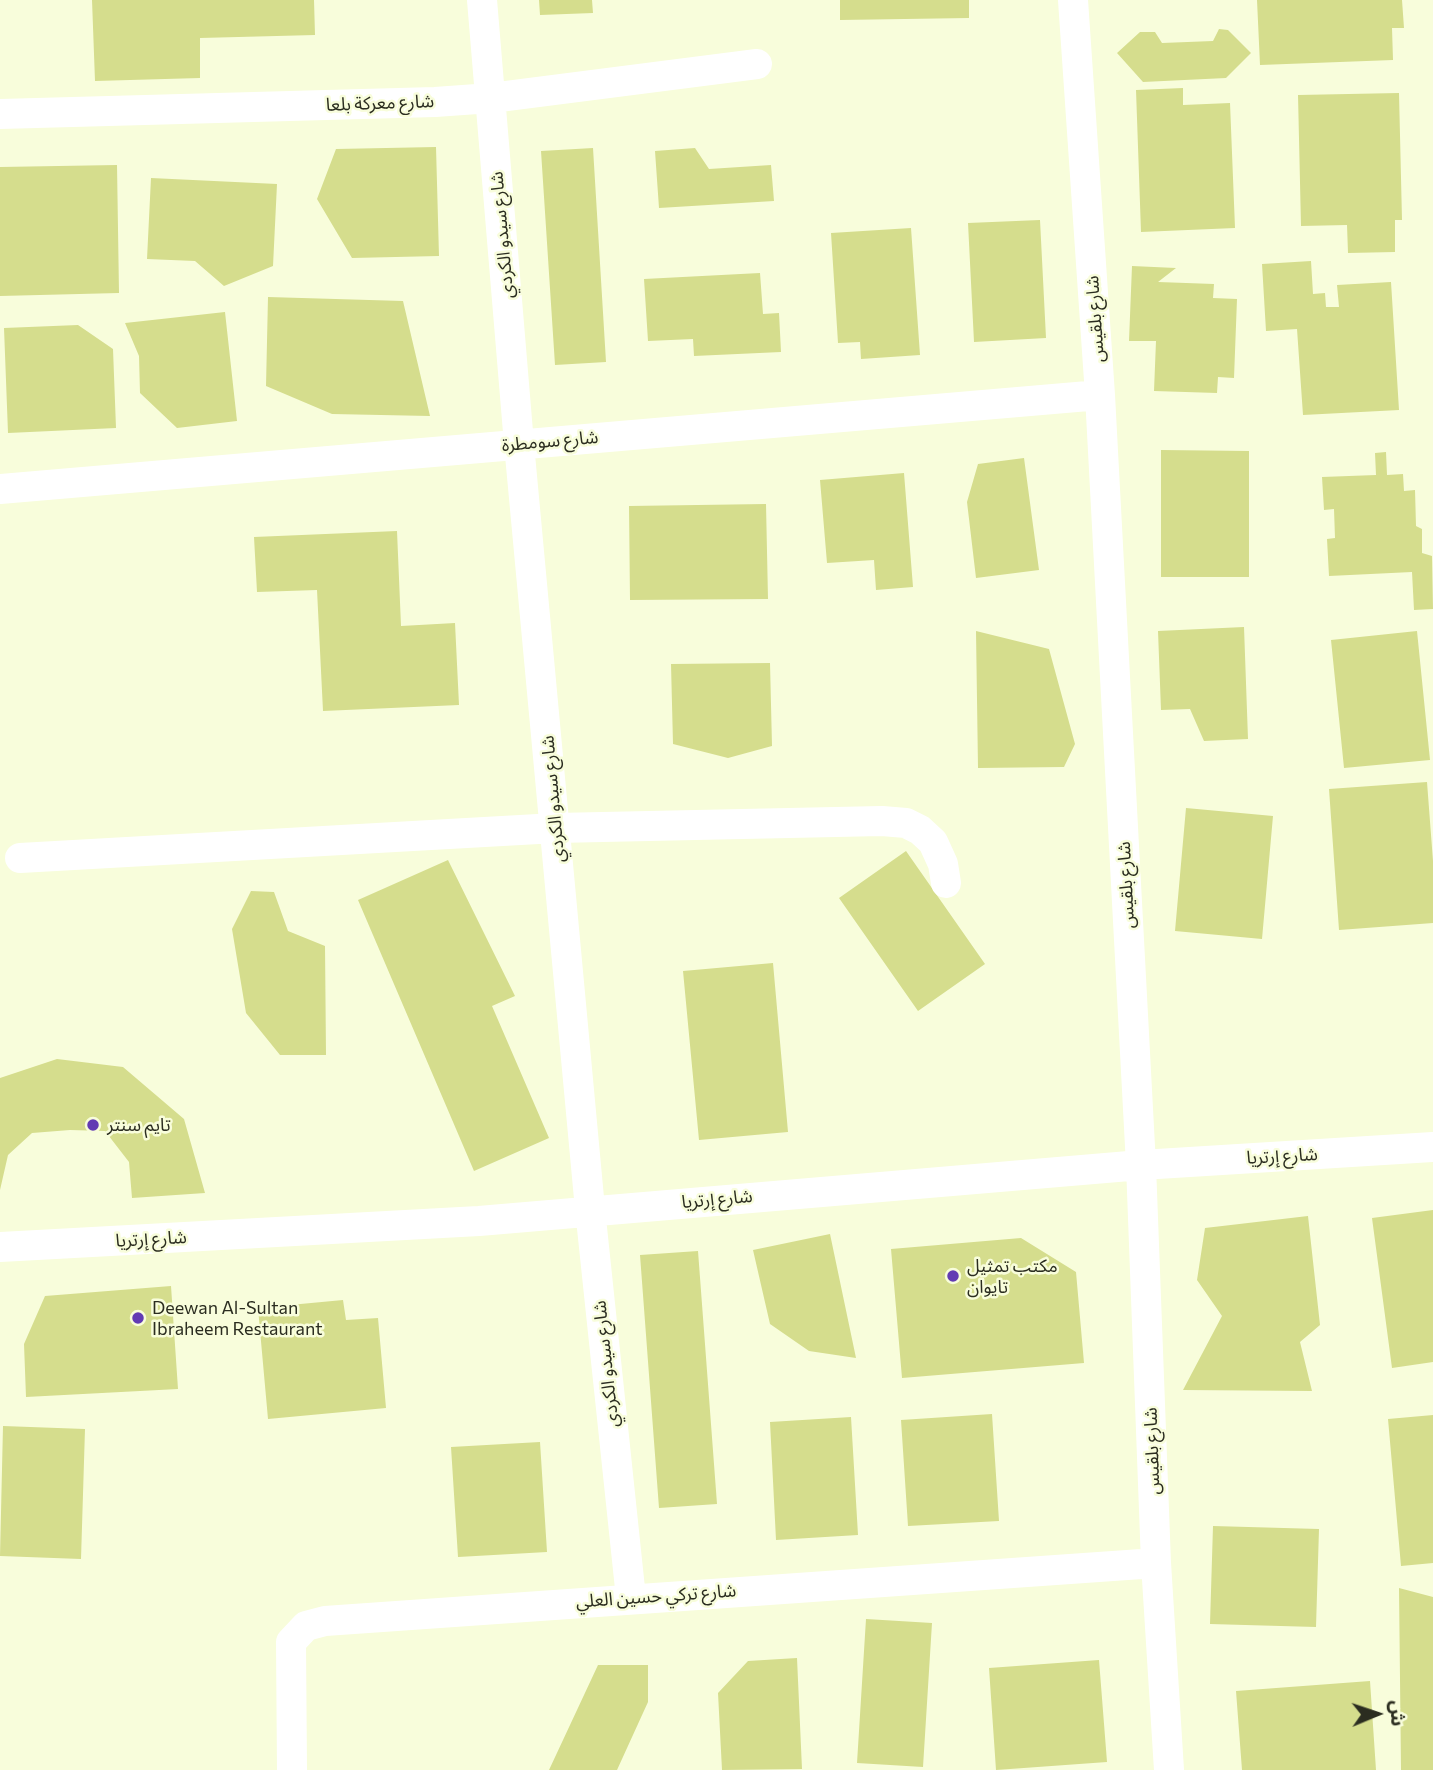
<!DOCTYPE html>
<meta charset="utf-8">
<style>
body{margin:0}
#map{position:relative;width:1433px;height:1770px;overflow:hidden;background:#f8fddb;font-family:Commissioner,"Noto Sans Arabic",sans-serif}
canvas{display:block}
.north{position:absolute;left:1342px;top:1679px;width:70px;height:70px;-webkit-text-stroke:5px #f8fddb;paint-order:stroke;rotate:88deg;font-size:19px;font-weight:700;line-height:28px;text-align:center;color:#2b2d20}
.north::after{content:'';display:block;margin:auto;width:24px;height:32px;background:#2b2d20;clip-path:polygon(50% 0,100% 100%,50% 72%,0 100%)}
</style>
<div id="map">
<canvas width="1433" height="1770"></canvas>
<div class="north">ش</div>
</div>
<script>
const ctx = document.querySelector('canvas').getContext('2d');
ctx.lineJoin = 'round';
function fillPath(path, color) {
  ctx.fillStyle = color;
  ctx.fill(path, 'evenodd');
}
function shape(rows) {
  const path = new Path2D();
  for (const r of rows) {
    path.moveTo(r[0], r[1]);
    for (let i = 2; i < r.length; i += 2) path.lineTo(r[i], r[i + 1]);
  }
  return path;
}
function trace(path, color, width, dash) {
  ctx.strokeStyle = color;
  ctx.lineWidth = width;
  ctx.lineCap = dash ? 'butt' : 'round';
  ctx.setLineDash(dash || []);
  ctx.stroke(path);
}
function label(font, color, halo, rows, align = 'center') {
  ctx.font = font + ' Commissioner,"Noto Sans Arabic",sans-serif';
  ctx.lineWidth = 5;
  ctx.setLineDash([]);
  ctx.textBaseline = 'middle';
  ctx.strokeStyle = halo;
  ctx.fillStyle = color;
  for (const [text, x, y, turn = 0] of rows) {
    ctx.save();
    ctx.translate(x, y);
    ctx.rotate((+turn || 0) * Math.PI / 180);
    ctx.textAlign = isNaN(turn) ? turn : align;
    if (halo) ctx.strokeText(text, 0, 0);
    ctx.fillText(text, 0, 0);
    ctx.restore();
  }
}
fillPath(shape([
 [92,0,314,0,315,35,200,38,200,78,95,81],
 [539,0,592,0,593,13,540,15],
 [840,0,969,0,969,18,840,20],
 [1257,0,1402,0,1404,28,1392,28,1393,60,1260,65],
 [1219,29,1228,30,1251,53,1226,78,1143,82,1117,53,1140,32,1155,32,1162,43,1213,41],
 [1183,88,1183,105,1230,103,1235,228,1141,232,1136,90],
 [1399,93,1402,220,1395,220,1395,252,1348,253,1347,225,1301,226,1298,95],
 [436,147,439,256,352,258,317,199,336,149],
 [593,148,606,362,555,365,541,151],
 [695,148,709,169,771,165,774,201,659,208,655,151],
 [117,165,119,293,0,296,0,167],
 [151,178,277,184,273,266,224,286,195,261,147,259],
 [1040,220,1046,338,974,342,968,223],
 [911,228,920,355,861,359,860,342,838,343,831,233],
 [1311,261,1313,294,1325,293,1326,307,1339,307,1337,285,1391,282,1399,410,1303,415,1297,329,1266,331,1262,264],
 [1132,266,1176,268,1158,282,1214,284,1213,298,1237,299,1234,378,1218,377,1217,393,1154,391,1156,341,1129,341],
 [760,273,763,314,779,313,781,352,694,356,693,339,648,341,644,279],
 [268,297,403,301,430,416,332,414,266,386],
 [225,312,237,421,177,428,140,393,139,356,125,323],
 [78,325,113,349,116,428,8,433,4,328],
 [1161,450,1249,451,1249,577,1161,577],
 [1386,452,1387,475,1403,474,1404,491,1415,490,1416,526,1422,529,1422,553,1432,556,1433,609,1414,610,1412,572,1329,576,1327,539,1335,538,1334,509,1324,510,1322,477,1376,475,1375,453],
 [1024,458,1039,570,976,578,967,502,978,464],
 [904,473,913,587,876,590,874,560,827,563,820,480],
 [766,504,768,599,630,600,629,506],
 [397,531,401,626,455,623,459,705,323,711,317,590,257,592,254,537],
 [1244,627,1248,739,1204,741,1190,709,1161,710,1158,631],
 [976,631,1049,649,1075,744,1064,767,978,768],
 [1417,631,1430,760,1344,768,1331,640],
 [770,663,772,746,728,758,673,744,671,664],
 [1427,782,1433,861,1433,923,1339,930,1329,789],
 [1186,808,1273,816,1262,939,1175,931],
 [906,851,985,964,918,1011,839,898],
 [448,860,515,996,492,1006,549,1138,474,1171,358,900],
 [251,891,274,892,288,931,325,946,326,1055,280,1055,246,1013,232,929],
 [773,963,788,1132,699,1140,683,971],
 [57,1059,123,1067,184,1119,205,1193,132,1198,129,1162,105,1131,70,1130,32,1133,8,1155,0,1190,0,1078],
 [1433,1210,1433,1362,1392,1368,1372,1218],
 [1308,1216,1320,1325,1300,1342,1312,1391,1183,1390,1222,1316,1197,1280,1205,1228],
 [830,1234,856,1358,809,1351,770,1324,753,1250],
 [1021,1238,1076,1272,1084,1363,902,1378,891,1249],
 [698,1251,717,1504,659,1508,640,1255],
 [171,1286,178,1389,26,1397,24,1344,45,1296],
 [343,1300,346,1320,378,1318,386,1408,268,1419,258,1308],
 [992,1414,999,1521,908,1526,901,1420],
 [1433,1415,1433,1563,1401,1566,1388,1419],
 [851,1417,858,1535,776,1540,770,1422],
 [3,1426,85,1429,81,1559,0,1556],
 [540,1442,547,1552,458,1557,451,1447],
 [1213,1526,1319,1529,1316,1627,1210,1624],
 [1399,1588,1433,1597,1433,1770,1401,1770],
 [866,1619,932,1623,923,1767,857,1763],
 [797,1658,802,1769,722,1770,718,1693,748,1661],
 [1099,1660,1107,1762,996,1770,989,1668],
 [598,1665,648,1665,648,1702,617,1770,549,1770],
 [1370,1681,1376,1770,1242,1770,1236,1691]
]), '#d5dd8d');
trace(shape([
 [482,0,519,444,590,1209,631,1598],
 [1073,0,1100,395,1141,1165,1156,1563,1169,1770],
 [0,114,435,102,491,98,757,64],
 [0,489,1100,395],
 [20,858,556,828,882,821,906,823,920,830,933,842,943,864,946,883],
 [0,1247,479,1221,1141,1165,1433,1147],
 [292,1770,291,1642,306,1626,325,1621,1156,1563]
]), '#fff', 30);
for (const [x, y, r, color] of [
 [93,1125,7,"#623bb3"],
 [953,1276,7,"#623bb3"],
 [138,1318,7,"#623bb3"]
]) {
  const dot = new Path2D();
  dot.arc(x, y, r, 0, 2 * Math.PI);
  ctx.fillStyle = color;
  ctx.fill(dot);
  trace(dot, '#f8fddb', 2.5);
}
label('18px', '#2b2d20', '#f8fddb', [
 ["شارع معركة بلعا",380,103,-2],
 ["شارع سيدو الكردي",502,235,-95],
 ["شارع بلقيس",1095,319,-94],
 ["شارع سومطرة",550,441,-5],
 ["شارع سيدو الكردي",553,799,-95],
 ["شارع بلقيس",1126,885,-93],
 ["شارع إرتريا",1282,1156,-3],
 ["شارع إرتريا",717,1199,-5],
 ["شارع إرتريا",151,1239,-3],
 ["شارع سيدو الكردي",606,1364,-96],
 ["شارع بلقيس",1152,1451,-92],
 ["شارع تركي حسين العلي",656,1596,-4]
]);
label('18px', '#2b2d20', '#f8fddb', [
 ["تايم سنتر",107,1125],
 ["مكتب تمثيل",967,1266],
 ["تايوان",967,1287],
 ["Deewan Al-Sultan",152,1308],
 ["Ibraheem Restaurant",152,1329]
], 'left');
</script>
